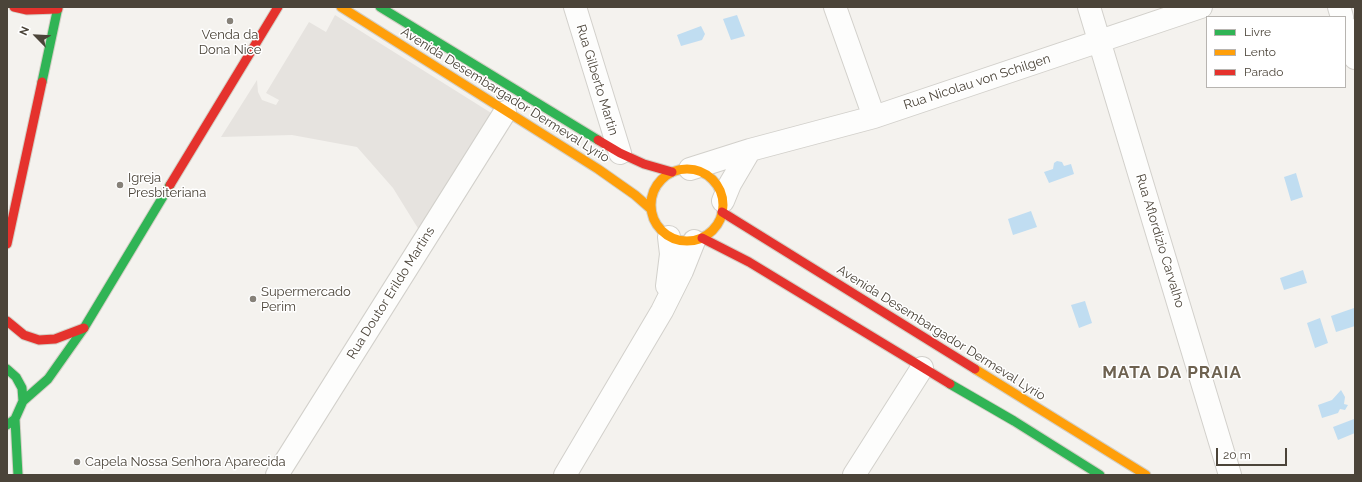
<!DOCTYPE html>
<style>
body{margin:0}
#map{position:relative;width:1362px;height:482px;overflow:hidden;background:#f4f2ee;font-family:Raleway,sans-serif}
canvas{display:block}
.frame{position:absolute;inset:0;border:8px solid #4b4439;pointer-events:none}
.legend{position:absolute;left:1206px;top:16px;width:140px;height:72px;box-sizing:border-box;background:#fff;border:1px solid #b7b4b0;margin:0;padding:5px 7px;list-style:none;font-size:12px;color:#4b4439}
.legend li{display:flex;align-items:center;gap:8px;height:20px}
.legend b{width:20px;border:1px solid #b7b4b0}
.north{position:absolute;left:16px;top:16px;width:40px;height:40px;-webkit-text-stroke:3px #fff;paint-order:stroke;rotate:294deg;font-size:11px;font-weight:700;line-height:16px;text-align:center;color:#4b4439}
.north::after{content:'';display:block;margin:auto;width:14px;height:18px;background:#4b4439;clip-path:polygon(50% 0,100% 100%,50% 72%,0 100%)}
.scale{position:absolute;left:1216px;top:448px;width:71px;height:18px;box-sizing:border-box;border:2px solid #4b4439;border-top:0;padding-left:5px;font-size:12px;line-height:14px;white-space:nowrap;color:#4b4439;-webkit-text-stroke:3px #fff;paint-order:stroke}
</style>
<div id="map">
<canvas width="1362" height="482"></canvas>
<div class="frame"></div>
<ul class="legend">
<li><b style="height:5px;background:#30b455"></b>Livre</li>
<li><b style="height:5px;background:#ff9f0a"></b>Lento</li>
<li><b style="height:5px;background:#e5322d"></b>Parado</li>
</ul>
<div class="north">N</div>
<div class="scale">20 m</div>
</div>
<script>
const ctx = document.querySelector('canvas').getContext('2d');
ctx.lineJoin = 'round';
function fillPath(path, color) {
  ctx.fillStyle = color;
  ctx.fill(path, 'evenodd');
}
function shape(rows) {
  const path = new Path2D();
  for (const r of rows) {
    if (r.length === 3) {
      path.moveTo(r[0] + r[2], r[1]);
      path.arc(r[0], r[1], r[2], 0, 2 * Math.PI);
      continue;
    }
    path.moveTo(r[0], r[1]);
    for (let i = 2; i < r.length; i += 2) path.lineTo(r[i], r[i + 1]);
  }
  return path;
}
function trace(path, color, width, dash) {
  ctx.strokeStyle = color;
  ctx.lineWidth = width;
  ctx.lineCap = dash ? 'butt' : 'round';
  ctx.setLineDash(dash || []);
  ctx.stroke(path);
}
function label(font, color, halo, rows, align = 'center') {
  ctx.font = font + ' Raleway,sans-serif';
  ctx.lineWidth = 3;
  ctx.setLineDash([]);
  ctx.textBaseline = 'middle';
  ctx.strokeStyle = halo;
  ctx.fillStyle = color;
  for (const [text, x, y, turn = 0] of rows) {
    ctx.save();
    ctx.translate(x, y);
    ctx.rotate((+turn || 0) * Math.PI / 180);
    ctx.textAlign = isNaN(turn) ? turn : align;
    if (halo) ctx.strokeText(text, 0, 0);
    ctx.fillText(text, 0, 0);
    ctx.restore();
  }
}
fillPath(shape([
 [335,15,496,116,419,230,393,188,357,147,292,135,221,137,257,80,258,92,262,100,276,105,279,100,266,93,309,22,326,32]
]), '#e6e3df');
fillPath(shape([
 [737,15,745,36,731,40,723,19],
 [701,26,705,34,702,40,681,46,677,35],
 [1057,161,1062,162,1064,166,1071,164,1074,174,1049,183,1044,172,1053,169,1054,163],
 [1296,173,1303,197,1291,201,1284,177],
 [1031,211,1037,227,1013,235,1008,219],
 [1303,270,1307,283,1284,290,1280,278],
 [1085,301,1092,323,1079,328,1071,305],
 [1354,308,1355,326,1336,332,1331,316],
 [1320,318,1328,343,1315,348,1307,323],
 [1341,390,1345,397,1344,404,1348,405,1345,410,1340,409,1338,413,1322,418,1318,405,1332,400],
 [1354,419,1355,433,1338,440,1333,427]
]), '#c0ddf1');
const street = shape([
 [575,7,620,153],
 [835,7,874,117],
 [1089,7,1230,475],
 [1339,7,1342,17],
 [1345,26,1355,58],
 [690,169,750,150,874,117,1201,7],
 [723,201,730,184,750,150],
 [667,286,671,254,669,237],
 [277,475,505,112],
 [565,475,662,311,682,271,694,241],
 [854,475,922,368]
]);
const fast = shape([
 [380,7,598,140],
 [42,82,58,7],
 [7,369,16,377,22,388,23,401,15,419,7,425],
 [950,384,1014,421,1100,475],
 [23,401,48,379,84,328,170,185],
 [15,419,18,475]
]);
const slow = shape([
 [341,7,598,169,635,195,651,209],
 [687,205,36],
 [975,369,1146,475]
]);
const jam = shape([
 [14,7,27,10,58,9],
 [598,140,620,153,644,164,672,172],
 [170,185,278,7],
 [722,212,975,369],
 [702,238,749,262,950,384],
 [7,244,42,82],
 [7,321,24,335,39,340,55,339,84,328]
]);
trace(street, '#d2d0cb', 24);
trace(fast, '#d3cfc5', 11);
trace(slow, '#d3cfc5', 11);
trace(jam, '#d3cfc5', 11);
trace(street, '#fdfdfc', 22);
trace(fast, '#30b455', 9);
trace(slow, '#ff9f0a', 9);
trace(jam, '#e5322d', 9);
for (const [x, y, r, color] of [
 [230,21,4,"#868178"],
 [120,185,4,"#868178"],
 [253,299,4,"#868178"],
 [77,462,4,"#868178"]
]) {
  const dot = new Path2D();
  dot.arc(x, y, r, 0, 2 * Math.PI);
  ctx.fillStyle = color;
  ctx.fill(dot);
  trace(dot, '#fff', 1.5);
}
label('13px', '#4b4439', '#fff', [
 ["Venda da",230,35,"center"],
 ["Dona Nice",230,50,"center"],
 ["Igreja",128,178],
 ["Presbiteriana",128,193],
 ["Supermercado",261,292],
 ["Perim",261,307],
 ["Capela Nossa Senhora Aparecida",85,462]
], 'left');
label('13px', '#4b4439', '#fff', [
 ["Rua Gilberto Martin",597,80,73],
 ["Rua Nicolau von Schilgen",977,82,-18],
 ["Avenida Desembargador Dermeval Lyrio",505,95,32],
 ["Rua Aflordizio Carvalho",1160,241,73],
 ["Rua Doutor Erildo Martins",391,293,-58],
 ["Avenida Desembargador Dermeval Lyrio",941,333,32]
]);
ctx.letterSpacing = '1px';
label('bold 17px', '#6e6250', '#fff', [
 ["MATA DA PRAIA",1172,373]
]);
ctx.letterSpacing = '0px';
</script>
